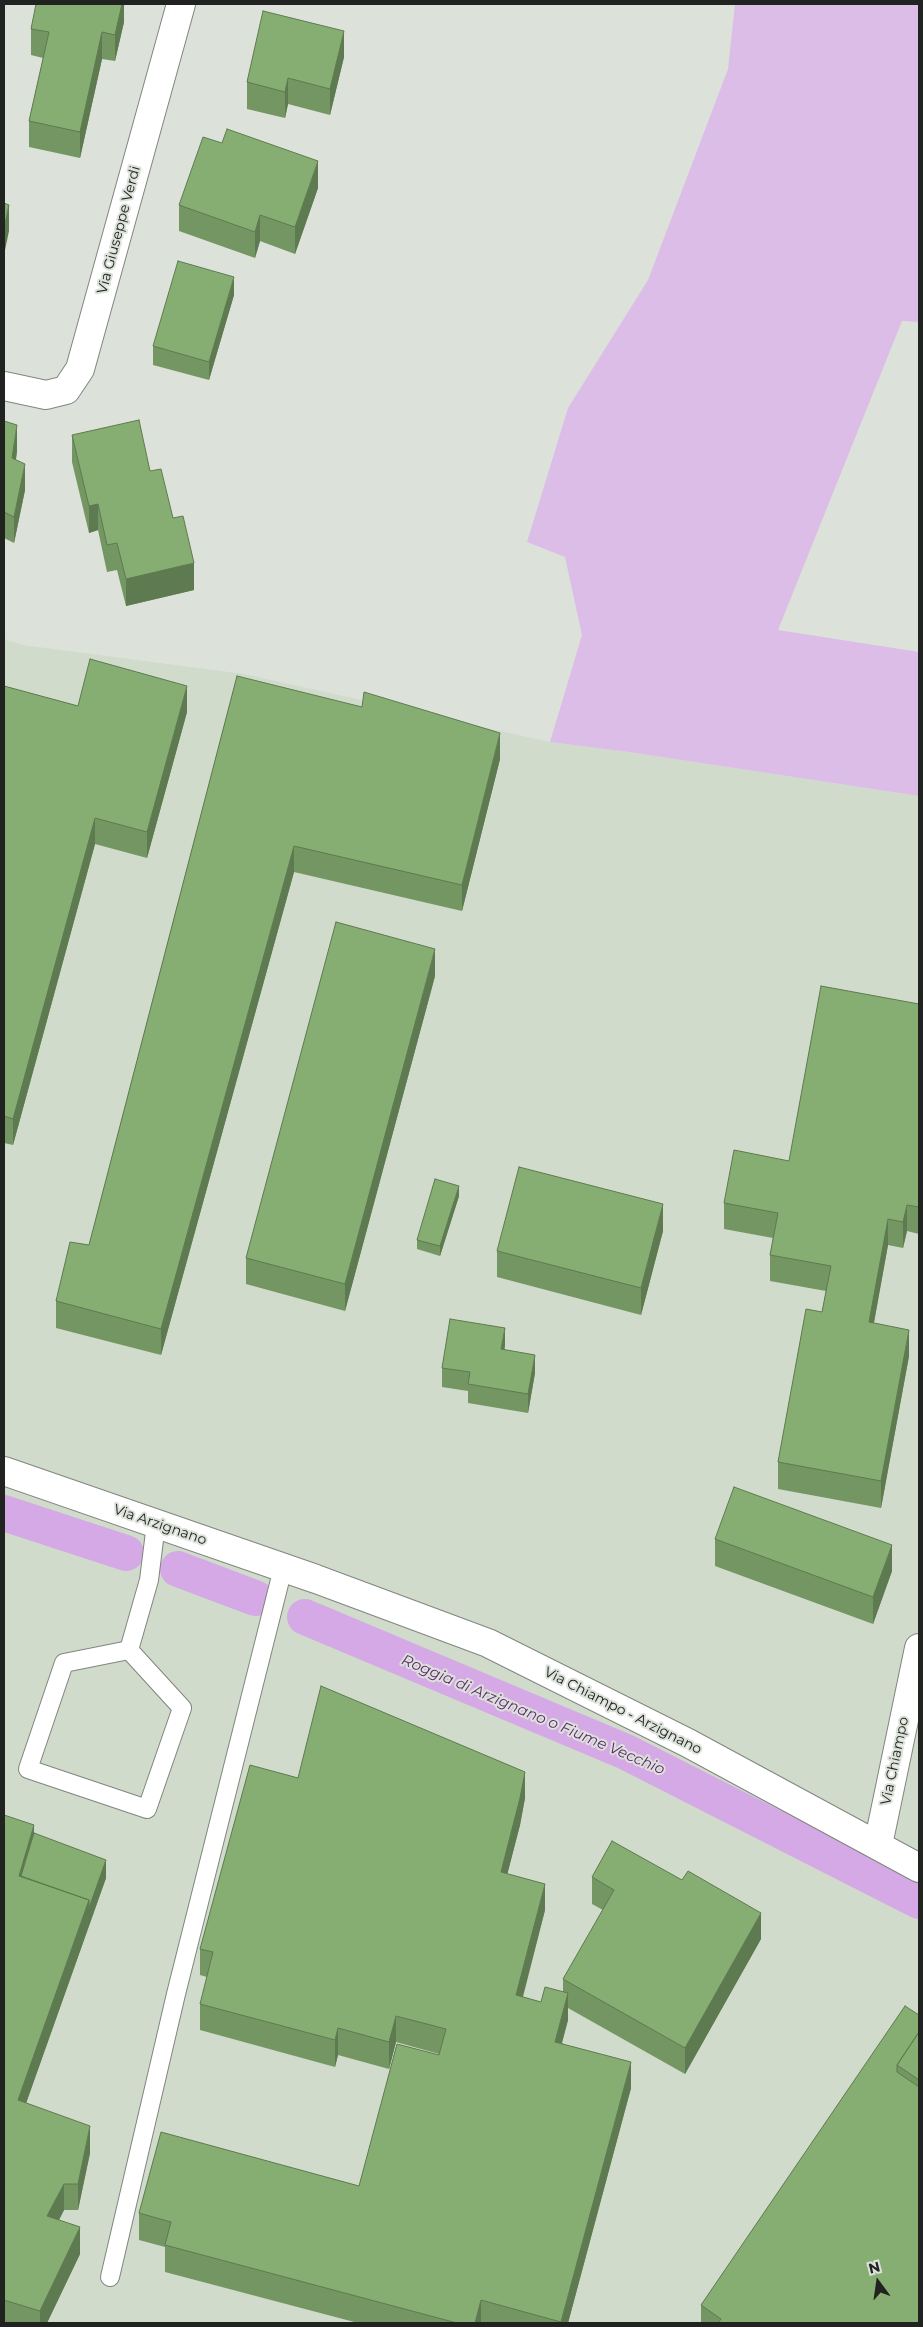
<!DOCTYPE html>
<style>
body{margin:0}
#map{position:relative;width:923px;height:2327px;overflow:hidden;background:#dce2d9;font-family:Montserrat,sans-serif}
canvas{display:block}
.frame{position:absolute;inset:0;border:5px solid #212320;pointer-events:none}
.north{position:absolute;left:853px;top:2257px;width:50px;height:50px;-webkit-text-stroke:4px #dce2d9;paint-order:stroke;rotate:346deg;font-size:14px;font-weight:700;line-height:20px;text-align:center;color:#212320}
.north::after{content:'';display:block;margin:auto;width:18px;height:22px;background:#212320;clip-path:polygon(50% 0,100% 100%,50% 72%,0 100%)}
</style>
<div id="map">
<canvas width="923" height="2327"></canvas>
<div class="frame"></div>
<div class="north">N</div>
</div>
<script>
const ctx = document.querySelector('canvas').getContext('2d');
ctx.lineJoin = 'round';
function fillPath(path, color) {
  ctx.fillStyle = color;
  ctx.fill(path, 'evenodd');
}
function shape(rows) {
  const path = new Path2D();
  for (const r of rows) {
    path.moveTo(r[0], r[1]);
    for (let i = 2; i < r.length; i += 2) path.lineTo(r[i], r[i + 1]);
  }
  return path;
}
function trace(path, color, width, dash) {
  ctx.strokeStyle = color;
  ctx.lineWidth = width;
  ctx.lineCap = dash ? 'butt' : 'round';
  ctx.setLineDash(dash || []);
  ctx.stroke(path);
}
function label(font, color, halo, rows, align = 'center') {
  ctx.font = font + ' Montserrat,sans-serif';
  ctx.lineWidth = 4;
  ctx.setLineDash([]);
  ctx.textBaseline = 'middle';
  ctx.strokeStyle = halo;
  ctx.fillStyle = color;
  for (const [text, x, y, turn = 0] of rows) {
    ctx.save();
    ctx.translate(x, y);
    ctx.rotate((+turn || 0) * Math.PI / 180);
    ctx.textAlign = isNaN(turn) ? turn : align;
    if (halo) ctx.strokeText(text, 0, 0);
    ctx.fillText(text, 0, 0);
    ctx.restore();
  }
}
fillPath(shape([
 [4,639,23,645,244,674,550,742,629,752,919,796,919,2323,4,2323]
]), '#d0dbcb');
fillPath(shape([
 [735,4,919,4,919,322,902,321,778,630,919,652,919,796,629,752,550,742,582,635,565,557,527,542,568,408,648,280,728,69]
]), '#dcbde7');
trace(shape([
 [4,1513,126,1553],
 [178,1569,255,1598],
 [305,1617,626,1752,919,1901]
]), '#d5a9e5', 36);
const service = shape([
 [129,1650,182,1708,147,1809,28,1769,64,1663,129,1650],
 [129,1650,149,1580,156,1524],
 [110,2277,176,1994,283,1568]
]);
const minor = shape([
 [4,386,46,395,66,390,80,369,181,4],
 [878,1845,919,1648]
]);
const secondary = shape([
 [4,1471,316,1579,488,1643,688,1743,919,1868]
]);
trace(service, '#80867e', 20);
trace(minor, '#80867e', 30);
trace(secondary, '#80867e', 30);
trace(service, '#fff', 18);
trace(minor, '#fff', 28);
trace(secondary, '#fff', 28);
fillPath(shape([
 [124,4,124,22,115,61,102,59,80,158,29,147,29,121,43,58,31,55,31,29],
 [344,57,330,115,288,104,285,118,247,109,247,82],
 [318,188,295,254,260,241,255,258,179,231,179,205],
 [234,295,209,380,153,365,153,346],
 [4,421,17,451,16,460,25,490,14,543,4,538],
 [72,435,150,471,173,518,194,590,126,606,117,570,107,572,98,530,89,533,72,462],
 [237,676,500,759,462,911,294,872,161,1355,56,1328,56,1301,89,1245],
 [4,686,78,706,187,712,147,858,95,844,13,1145,4,1143],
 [435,976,345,1311,246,1284,246,1258],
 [919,1004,919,1234,907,1231,903,1248,888,1245,874,1323,909,1356,881,1508,778,1489,778,1462,822,1312,826,1291,770,1281,770,1255,773,1238,724,1229,724,1203,789,1161],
 [459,1196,440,1256,417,1249,417,1240],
 [663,1231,641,1315,497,1277,497,1251],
 [505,1346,504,1349,535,1373,528,1413,468,1403,468,1391,442,1387,442,1368],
 [715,1539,892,1571,873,1624,715,1566],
 [298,1778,525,1798,520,1825,507,1874,545,1910,523,1997,541,2002,563,1992,563,1979,603,1910,592,1904,592,1877,761,1939,685,2074,568,2008,568,2020,562,2043,631,2088,568,2323,358,2323,165,2272,165,2247,139,2240,139,2213,359,2186,439,2055,439,2054,396,2042,389,2069,338,2055,335,2067,200,2030,200,2004,207,1977,200,1975,200,1949],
 [4,1815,34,1833,106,1878,26,2103,90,2153,78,2210,64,2210,59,2220,80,2254,47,2323,4,2323],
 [919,2015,919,2323,701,2323,701,2305]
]), '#749662');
fillPath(shape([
 [122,4,124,4,124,22,115,61,115,35],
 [344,31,344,57,330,115,330,89],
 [102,32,102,59,80,158,80,132],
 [288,78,288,104,285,118,285,92],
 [318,161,318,188,295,254,295,227],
 [9,205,9,231,4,255,4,228],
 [260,215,260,241,255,258,255,232],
 [234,277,234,295,209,380,209,362],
 [17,425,17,451,12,484,12,458],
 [25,464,25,490,14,543,14,517],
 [98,504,98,530,89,533,89,506],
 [194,563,194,590,126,606,126,579],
 [187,686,187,712,147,858,147,832],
 [500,733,500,759,462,911,462,885],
 [95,818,95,844,13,1145,13,1119],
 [294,846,294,872,161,1355,161,1329],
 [435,949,435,976,345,1311,345,1284],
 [459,1186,459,1196,440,1256,440,1246],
 [663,1204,663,1231,641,1315,641,1288],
 [907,1205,907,1231,903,1248,903,1222],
 [888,1219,888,1245,869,1349,869,1322],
 [505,1328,505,1346,501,1367,501,1349],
 [909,1330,909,1356,881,1508,881,1481],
 [535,1355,535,1373,528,1413,528,1394],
 [892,1545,892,1571,873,1624,873,1597],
 [525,1772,525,1798,520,1825,501,1899,501,1872],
 [34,1825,34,1852,24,1885,19,1876],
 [106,1860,106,1878,18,2126,18,2100,89,1900],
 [545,1884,545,1910,516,2022,516,1995],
 [761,1913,761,1939,685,2074,685,2048],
 [568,1993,568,2020,555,2068,555,2042],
 [396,2016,396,2042,389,2069,389,2042],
 [338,2028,338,2055,335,2067,335,2040],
 [631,2062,631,2088,568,2323,561,2323],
 [90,2126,90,2153,78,2210,78,2184],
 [64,2184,64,2210,47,2243,47,2216],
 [80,2227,80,2254,47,2323,40,2323,40,2311],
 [481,2300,481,2323,475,2323]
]), '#5e7a50');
const building = shape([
 [36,4,122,4,115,35,102,32,80,132,29,121,49,32,31,29,36,4],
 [263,11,344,31,330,89,288,78,285,92,247,82,263,11],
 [227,129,318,161,295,227,260,215,255,232,179,205,203,137,222,143,227,129],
 [4,203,9,205,4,228,4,203],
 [178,261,234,277,209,362,153,346,178,261],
 [139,420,150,471,161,469,173,518,183,516,194,563,126,579,117,543,107,545,98,504,89,506,72,435,139,420],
 [4,421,17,425,12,458,25,464,14,517,4,512,4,421],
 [90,659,187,686,147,832,95,818,13,1119,4,1116,4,686,78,706,90,659],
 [237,676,362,707,364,692,500,733,462,885,294,846,161,1329,56,1301,70,1242,89,1245,237,676],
 [336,922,435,949,345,1284,246,1258,336,922],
 [821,986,919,1004,919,1207,907,1205,903,1222,888,1219,869,1322,909,1330,881,1481,778,1462,806,1309,822,1312,831,1266,770,1255,778,1213,724,1203,734,1150,789,1161,821,986],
 [519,1167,663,1204,641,1288,497,1251,519,1167],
 [435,1179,459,1186,440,1246,417,1240,435,1179],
 [450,1319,505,1328,501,1349,535,1355,528,1394,468,1384,470,1372,442,1368,450,1319],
 [734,1487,892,1545,873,1597,715,1539,734,1487],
 [321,1686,525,1772,520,1798,501,1872,545,1884,516,1995,541,2002,545,1987,568,1993,555,2042,631,2062,561,2322,481,2300,475,2323,457,2323,165,2245,171,2222,139,2213,161,2132,359,2186,397,2044,439,2055,446,2029,396,2016,389,2042,338,2028,335,2040,200,2004,213,1952,200,1949,250,1765,298,1778,321,1686],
 [4,1815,34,1825,19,1876,89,1900,18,2100,90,2126,78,2184,64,2184,47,2216,80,2227,40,2311,4,2300,4,1815],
 [34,1833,106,1860,89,1908,89,1900,21,1876,34,1833],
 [612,1841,682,1880,688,1871,761,1913,685,2048,563,1979,614,1890,592,1877,612,1841],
 [905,2006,919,2015,919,2032,897,2065,897,2072,919,2087,919,2323,718,2323,721,2319,701,2305,905,2006],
 [919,2032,919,2080,897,2065,919,2032]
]);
fillPath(building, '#87ae72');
trace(building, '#5e7a50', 1);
label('14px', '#212320', '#dce2d9', [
 ["Via Giuseppe Verdi",119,230,-75],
 ["Via Arzignano",160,1525,19],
 ["Via Chiampo - Arzignano",623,1711,27],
 ["Via Chiampo",895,1761,-78]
]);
label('italic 15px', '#5e296f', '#dce2d9', [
 ["Roggia di Arzignano o Fiume Vecchio",533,1715,23]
]);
</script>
